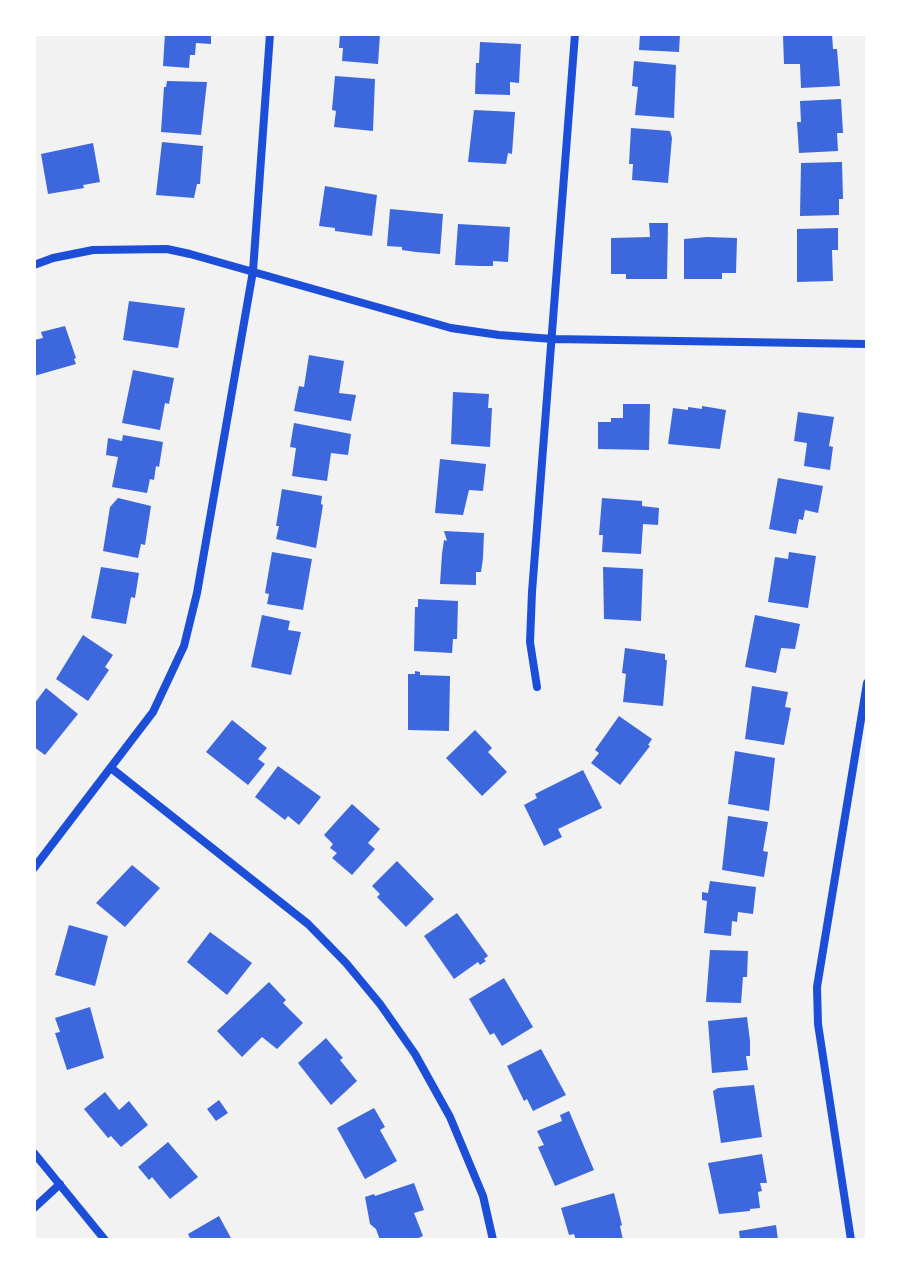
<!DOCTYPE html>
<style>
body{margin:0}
#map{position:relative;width:901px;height:1274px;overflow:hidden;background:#f2f2f2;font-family:"Sofia Sans Condensed",sans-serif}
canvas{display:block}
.frame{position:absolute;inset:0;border:36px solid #fff;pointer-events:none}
</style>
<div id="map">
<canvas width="901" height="1274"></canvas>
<div class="frame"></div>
</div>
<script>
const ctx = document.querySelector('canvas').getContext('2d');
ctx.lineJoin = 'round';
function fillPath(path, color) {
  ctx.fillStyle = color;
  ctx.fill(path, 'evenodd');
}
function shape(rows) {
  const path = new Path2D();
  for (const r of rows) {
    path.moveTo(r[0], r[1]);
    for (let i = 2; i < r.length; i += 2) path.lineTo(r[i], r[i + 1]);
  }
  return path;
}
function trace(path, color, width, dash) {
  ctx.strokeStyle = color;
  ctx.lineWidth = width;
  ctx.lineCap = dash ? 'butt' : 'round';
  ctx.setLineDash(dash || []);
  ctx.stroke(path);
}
fillPath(shape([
 [165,34,211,34,211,44,196,43,195,55,190,55,189,68,163,66],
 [340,34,380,34,378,64,342,61,343,48,339,48],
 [640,34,680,34,679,52,639,50],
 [832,34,833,49,837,49,840,86,801,88,800,64,784,64,783,36],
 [480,42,521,44,519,83,510,82,510,95,475,94,476,63,479,63],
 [634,61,676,65,674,118,635,115,638,87,632,86],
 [335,76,375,79,373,131,334,127,336,111,332,110],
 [167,81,207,82,201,135,161,132,164,87,166,87],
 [841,99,843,133,837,133,838,151,799,153,797,122,801,122,800,101],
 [474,110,515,112,512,154,508,153,506,164,468,162],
 [631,128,670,131,672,138,668,183,632,180,633,164,629,164],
 [162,142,203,146,200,184,197,184,194,198,156,195],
 [93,143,100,182,83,185,84,188,48,194,41,154],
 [842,162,843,199,839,199,839,215,800,216,801,163],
 [325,186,377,195,372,236,335,231,335,228,319,226],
 [390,209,443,214,440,254,416,252,402,250,402,247,387,246],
 [649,223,668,223,667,279,626,279,626,274,611,274,611,238,650,237],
 [458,224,510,227,508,262,493,261,493,266,479,266,455,265],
 [838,228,838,250,832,250,833,281,797,282,797,229],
 [707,237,737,238,736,273,722,273,722,279,684,279,684,239],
 [129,301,185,308,178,348,123,340],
 [65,326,76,358,74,359,76,364,34,376,34,340,43,338,41,332],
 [309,355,344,361,339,393,356,395,351,421,294,411,299,386,304,387],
 [133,370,174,378,169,404,165,403,160,430,122,423],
 [453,392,489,394,488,408,492,408,490,447,451,444],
 [623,404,650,404,649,450,598,449,598,422,611,422,611,418,623,418],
 [702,406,726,410,720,449,668,444,673,408,688,410,688,407,702,409],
 [798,412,834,417,829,446,833,447,830,470,804,466,807,443,794,441],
 [294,423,351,434,348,455,331,453,327,481,292,476,296,448,290,447],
 [123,435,163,442,159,467,156,466,154,480,150,479,147,493,112,487,118,457,106,455,108,438,122,441],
 [440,459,486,464,483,491,469,490,463,515,435,513],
 [778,478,823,486,818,513,805,510,803,520,799,519,796,534,769,529],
 [282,489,322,496,321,504,323,505,316,548,276,539,279,526,276,526],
 [118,498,151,506,145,545,141,544,138,558,103,551,110,507],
 [602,498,642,501,642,506,659,508,658,525,643,524,641,554,602,552,603,535,599,535],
 [444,531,484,533,483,558,481,572,476,572,476,585,440,584,442,554,444,540,447,541],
 [272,552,312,559,303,610,267,604,269,594,265,593],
 [789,552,816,556,808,608,768,602,775,557,788,559],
 [101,567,139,573,135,598,131,597,126,624,91,618],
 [603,567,643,569,641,621,604,619],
 [418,599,458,601,457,639,453,639,452,653,414,651,415,607,418,607],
 [262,615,290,621,288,630,301,632,291,675,251,667],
 [755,615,800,624,795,649,781,648,776,673,745,667],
 [83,635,113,655,105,667,109,670,88,701,56,679],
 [625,648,665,654,665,660,667,660,663,706,623,702,626,674,622,673],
 [415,671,420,672,420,675,450,676,449,731,408,730,408,674,415,674],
 [752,686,788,692,785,707,791,708,784,745,745,739],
 [46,688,78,714,45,755,34,747,34,704],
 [619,716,652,739,648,745,650,746,620,785,591,763,599,753,595,750],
 [232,720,267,748,258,759,265,764,248,785,206,752],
 [475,730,492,748,488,752,507,772,482,796,446,758],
 [735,751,775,758,769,811,728,804],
 [278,766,321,797,299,825,288,816,285,820,255,797],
 [583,770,602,808,558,829,562,837,544,846,524,805,537,798,535,794],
 [352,804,380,829,368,843,375,849,352,875,332,858,337,853,330,848,333,844,324,835],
 [728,816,768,822,763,851,768,852,764,877,722,870],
 [397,861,434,899,406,927,377,897,380,894,372,886],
 [132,865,160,888,125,927,96,903],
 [710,881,756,887,753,914,738,912,737,922,732,921,731,936,704,933,707,901,702,900,702,892,708,893],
 [457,913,488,956,484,959,486,961,480,965,478,962,454,979,424,936],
 [69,925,108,936,95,986,55,975],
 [210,932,252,963,227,995,187,962],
 [710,950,748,951,747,977,743,977,741,1003,706,1002],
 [504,978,533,1027,502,1046,494,1033,490,1035,469,999],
 [269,982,286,1000,283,1003,303,1023,277,1049,262,1037,242,1057,217,1031],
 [90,1007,104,1058,67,1070,55,1033,60,1032,55,1018],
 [747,1017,750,1041,750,1056,746,1056,748,1070,712,1073,708,1021],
 [326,1038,343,1058,340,1060,357,1081,331,1105,298,1063],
 [541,1049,566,1095,533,1111,527,1099,524,1101,507,1066],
 [754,1085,762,1137,721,1143,713,1091,718,1088],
 [105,1092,119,1110,129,1101,148,1125,121,1147,111,1136,108,1138,84,1109],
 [219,1100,228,1113,216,1121,207,1109],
 [374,1108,385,1127,380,1130,397,1161,365,1179,337,1128],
 [569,1111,594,1170,555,1186,538,1147,544,1145,537,1131,562,1121,560,1115],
 [168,1142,198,1177,170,1199,152,1177,149,1180,138,1167],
 [762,1154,767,1183,760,1183,762,1191,758,1192,760,1208,750,1209,750,1211,719,1214,708,1163],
 [414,1183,424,1210,414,1213,423,1236,414,1240,380,1240,376,1229,370,1224,365,1197,374,1194,375,1196],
 [614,1193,622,1225,620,1226,623,1240,576,1240,574,1234,569,1235,561,1208],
 [219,1216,232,1240,191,1240,188,1234],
 [776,1225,778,1240,740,1240,739,1231]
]), '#3d67dc');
trace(shape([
 [34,265,53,258,93,250,167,249,190,254,451,328,499,335,553,339,867,344],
 [537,687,530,642,532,592,575,34],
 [111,768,308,924,346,963,380,1004,415,1054,450,1117,483,1196,493,1240],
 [34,868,153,712,184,646,197,593,253,271,270,34],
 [34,1153,105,1240],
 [34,1208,60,1184],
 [851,1240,818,1024,817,987,867,683]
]), '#1d4ed8', 8);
</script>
